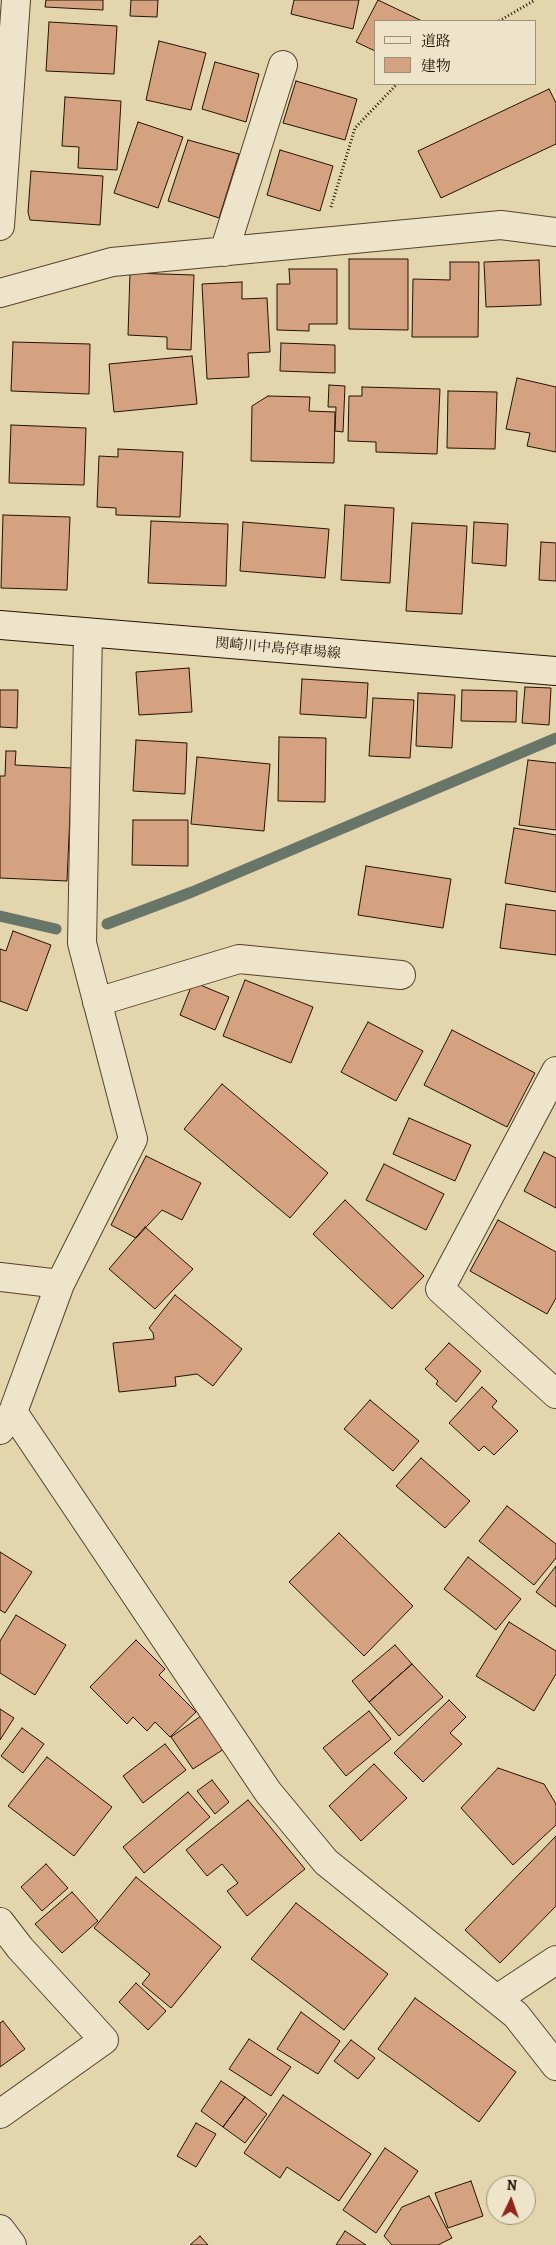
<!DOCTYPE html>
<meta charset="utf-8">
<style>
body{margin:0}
#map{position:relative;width:556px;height:2245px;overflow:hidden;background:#e3d6ad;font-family:Alegreya,"Noto Serif JP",serif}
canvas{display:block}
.legend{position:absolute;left:374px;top:20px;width:162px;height:65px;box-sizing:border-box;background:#ede4ca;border:1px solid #9d907a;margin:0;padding:6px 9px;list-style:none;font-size:15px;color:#241102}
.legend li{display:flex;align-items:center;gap:10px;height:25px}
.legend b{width:25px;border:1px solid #9d907a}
.north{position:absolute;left:486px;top:2175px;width:50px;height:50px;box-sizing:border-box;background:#ede4ca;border:1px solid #9d907a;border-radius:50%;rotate:3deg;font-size:14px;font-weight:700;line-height:20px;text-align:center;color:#241102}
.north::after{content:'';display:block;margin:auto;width:18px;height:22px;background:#8f2418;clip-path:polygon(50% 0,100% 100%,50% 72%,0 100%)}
</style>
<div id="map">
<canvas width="556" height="2245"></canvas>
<ul class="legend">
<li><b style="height:6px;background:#ede4ca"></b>道路</li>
<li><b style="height:14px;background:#d5a281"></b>建物</li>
</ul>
<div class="north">N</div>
</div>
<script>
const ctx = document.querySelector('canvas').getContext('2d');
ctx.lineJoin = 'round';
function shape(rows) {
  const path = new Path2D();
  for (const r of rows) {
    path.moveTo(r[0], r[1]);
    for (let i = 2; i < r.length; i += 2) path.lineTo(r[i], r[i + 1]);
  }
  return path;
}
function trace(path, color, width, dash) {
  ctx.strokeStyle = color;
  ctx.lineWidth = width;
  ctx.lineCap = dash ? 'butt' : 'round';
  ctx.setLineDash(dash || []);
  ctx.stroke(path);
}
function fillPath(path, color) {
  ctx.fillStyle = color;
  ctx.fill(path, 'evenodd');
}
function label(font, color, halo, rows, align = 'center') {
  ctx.font = font + ' Alegreya,"Noto Serif JP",serif';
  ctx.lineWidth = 4;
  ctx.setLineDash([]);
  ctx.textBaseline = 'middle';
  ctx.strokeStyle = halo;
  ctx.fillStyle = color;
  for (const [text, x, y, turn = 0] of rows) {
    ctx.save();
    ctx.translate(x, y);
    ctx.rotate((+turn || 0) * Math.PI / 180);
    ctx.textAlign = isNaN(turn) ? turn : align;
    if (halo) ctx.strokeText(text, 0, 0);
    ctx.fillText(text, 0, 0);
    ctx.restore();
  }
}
trace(shape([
 [0,916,56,929],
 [107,924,192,892,556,738]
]), '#687669', 11);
const building = shape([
 [46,0,103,0,103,10,45,7,46,0],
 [131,0,158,0,157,17,130,16,131,0],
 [294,0,359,0,353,29,291,14,294,0],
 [378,0,422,21,375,21,375,51,356,42,378,0],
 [49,22,117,26,114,74,46,71,49,22],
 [159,41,206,53,191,110,146,100,159,41],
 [215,62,259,74,246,122,202,109,215,62],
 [296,81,357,99,345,140,283,123,296,81],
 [549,89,556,103,556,144,441,198,418,151,549,89],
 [65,97,121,101,117,170,78,168,79,147,62,146,65,97],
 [138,122,183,137,158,208,114,193,138,122],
 [188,140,239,154,219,218,168,201,188,140],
 [280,150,333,166,320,211,267,195,280,150],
 [31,171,103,176,100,225,30,220,28,212,31,171],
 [349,259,408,259,408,330,349,329,349,259],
 [539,260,541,305,486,307,484,262,539,260],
 [450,262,479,262,478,337,412,337,413,279,450,280,450,262],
 [289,269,337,269,337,324,309,324,309,331,277,330,277,284,290,284,289,269],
 [130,273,194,275,191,350,167,349,167,337,128,335,130,273],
 [242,282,242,299,267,298,270,352,248,353,249,377,207,379,202,284,242,282],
 [13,342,90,344,89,394,11,391,13,342],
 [281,343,335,345,335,373,280,371,281,343],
 [192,356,197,404,114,412,109,364,192,356],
 [517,378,556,387,556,452,527,446,530,433,506,429,517,378],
 [329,385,345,386,343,432,335,431,336,407,328,407,329,385],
 [362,387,440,389,437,454,376,452,376,442,348,441,349,396,362,396,362,387],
 [448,391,497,392,495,449,447,448,448,391],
 [268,396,310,397,309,411,335,412,334,463,251,461,252,406,268,396],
 [11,425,86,428,84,485,9,483,11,425],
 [118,449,183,452,180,517,116,515,116,508,97,507,99,456,118,457,118,449],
 [345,505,394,508,390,583,341,580,345,505],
 [3,515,70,517,67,590,1,588,3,515],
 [151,521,228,524,226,586,148,583,151,521],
 [243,522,329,529,325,578,240,571,243,522],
 [474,522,508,524,506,566,472,563,474,522],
 [412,523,467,526,462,614,406,611,412,523],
 [541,542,556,543,556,581,539,580,541,542],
 [189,668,192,712,139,715,136,672,189,668],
 [302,679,368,683,366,718,300,714,302,679],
 [525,687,551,688,549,725,522,723,525,687],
 [0,690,18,690,17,728,0,727,0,690],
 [462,690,517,691,516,722,461,721,462,690],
 [418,693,455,695,452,748,416,746,418,693],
 [373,698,414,700,410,758,369,756,373,698],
 [279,737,326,738,325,802,278,801,279,737],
 [136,740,187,743,185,794,133,791,136,740],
 [6,751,16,751,15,765,72,768,67,881,0,878,0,776,5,776,6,751],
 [197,757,270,764,264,831,191,824,197,757],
 [528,760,556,763,556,830,519,825,528,760],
 [133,820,188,820,188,866,132,865,133,820],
 [514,828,556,835,556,892,505,883,514,828],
 [366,866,451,879,443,928,358,915,366,866],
 [506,904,556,911,556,955,500,948,506,904],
 [13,931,51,945,27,1011,0,1001,0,949,6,951,13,931],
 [245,980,313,1007,291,1063,223,1036,245,980],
 [193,982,229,997,215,1030,180,1015,193,982],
 [368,1022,423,1051,396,1101,341,1072,368,1022],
 [452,1030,535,1073,507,1127,424,1085,452,1030],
 [222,1084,328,1173,290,1218,184,1129,222,1084],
 [409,1118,471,1145,455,1181,393,1154,409,1118],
 [544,1152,556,1158,556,1208,524,1191,544,1152],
 [146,1156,201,1183,182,1220,162,1210,136,1238,111,1225,146,1156],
 [384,1164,444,1194,426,1230,366,1200,384,1164],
 [345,1200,424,1276,392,1309,313,1234,345,1200],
 [498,1220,556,1252,556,1298,547,1314,470,1271,498,1220],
 [145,1227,193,1269,155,1309,109,1269,145,1227],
 [175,1295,242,1349,213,1386,197,1374,175,1377,176,1386,119,1392,113,1343,154,1339,153,1333,149,1328,175,1295],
 [449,1343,481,1371,456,1402,436,1384,438,1381,425,1369,449,1343],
 [482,1387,497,1401,492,1407,518,1431,494,1455,484,1446,479,1451,449,1423,482,1387],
 [370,1400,419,1441,393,1471,344,1429,370,1400],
 [421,1458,470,1501,445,1528,396,1486,421,1458],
 [507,1506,556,1544,556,1558,534,1585,479,1541,507,1506],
 [339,1533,413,1606,364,1656,289,1582,339,1533],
 [0,1552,32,1572,5,1613,0,1610,0,1552],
 [468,1557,521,1599,496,1630,444,1589,468,1557],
 [556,1566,556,1607,536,1592,556,1566],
 [16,1615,66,1645,35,1695,0,1673,0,1641,16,1615],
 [509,1622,556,1651,556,1674,534,1711,476,1676,509,1622],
 [136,1640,165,1669,159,1675,196,1712,170,1737,155,1722,147,1731,133,1717,127,1724,90,1687,136,1640],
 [395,1645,412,1664,369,1702,352,1681,395,1645],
 [412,1664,443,1697,399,1736,369,1702,412,1664],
 [449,1700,466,1717,450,1733,462,1744,423,1782,394,1753,449,1700],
 [0,1709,14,1718,0,1740,0,1709],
 [369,1711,391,1739,346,1776,323,1748,369,1711],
 [201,1716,224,1749,193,1769,171,1737,201,1716],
 [22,1728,44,1744,23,1773,1,1756,22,1728],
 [165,1744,186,1770,143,1803,123,1776,165,1744],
 [47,1757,112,1807,74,1856,8,1806,47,1757],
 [374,1764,407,1798,361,1841,329,1806,374,1764],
 [498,1768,544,1784,556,1804,556,1825,513,1865,461,1808,498,1768],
 [212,1780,229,1802,215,1814,197,1791,212,1780],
 [188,1792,210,1817,144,1873,123,1847,188,1792],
 [248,1800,305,1869,247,1916,227,1891,238,1883,222,1864,207,1876,186,1850,248,1800],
 [556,1836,556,1906,500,1963,465,1930,556,1836],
 [46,1864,68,1888,42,1911,21,1887,46,1864],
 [136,1877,221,1947,171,2008,142,1984,150,1974,94,1928,136,1877],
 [72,1892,98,1921,62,1953,35,1924,72,1892],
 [296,1903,388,1974,344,2030,251,1959,296,1903],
 [136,1983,166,2011,148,2030,119,2002,136,1983],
 [415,1998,516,2072,479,2122,378,2049,415,1998],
 [301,2012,340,2041,318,2074,277,2049,301,2012],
 [3,2021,25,2049,0,2067,0,2023,3,2021],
 [249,2039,291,2067,271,2096,229,2069,249,2039],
 [351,2040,375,2058,358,2079,334,2061,351,2040],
 [221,2081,245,2097,223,2127,201,2111,221,2081],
 [283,2095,371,2154,339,2201,287,2167,280,2178,244,2153,283,2095],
 [245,2097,267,2114,245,2143,223,2127,245,2097],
 [196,2123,216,2134,196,2167,177,2156,196,2123],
 [385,2148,418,2171,376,2233,343,2210,385,2148],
 [471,2181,483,2216,448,2228,435,2193,471,2181],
 [429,2196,452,2238,438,2245,392,2245,384,2236,402,2207,429,2196],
 [345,2231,366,2245,336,2245,345,2231],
 [200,2236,208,2245,190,2245,200,2236]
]);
fillPath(building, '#d5a281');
trace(building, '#241102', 1);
const minor = shape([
 [0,226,16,0],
 [224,252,283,65],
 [0,293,112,262,501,225,556,232],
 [97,1002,239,959,401,975],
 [556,1071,440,1289,556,1394],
 [0,1277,60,1284],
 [13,1412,268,1792,326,1862,516,2015,556,2066],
 [0,1430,13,1412,60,1284,133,1139,82,943,88,633],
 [0,1922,20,1948,104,2040,0,2114],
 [497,1999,556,1960],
 [0,2229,12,2245]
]);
const secondary = shape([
 [0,625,556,671]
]);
trace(minor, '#54422d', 30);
trace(secondary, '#241102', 30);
trace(shape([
 [499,21,535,0],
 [331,207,355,128,397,84]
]), '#241102', 3, [1, 2.5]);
trace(minor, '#ede4ca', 28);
trace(secondary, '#ede4ca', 28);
label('14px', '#241102', '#ede4ca', [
 ["関崎川中島停車場線",278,649,5]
]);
</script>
